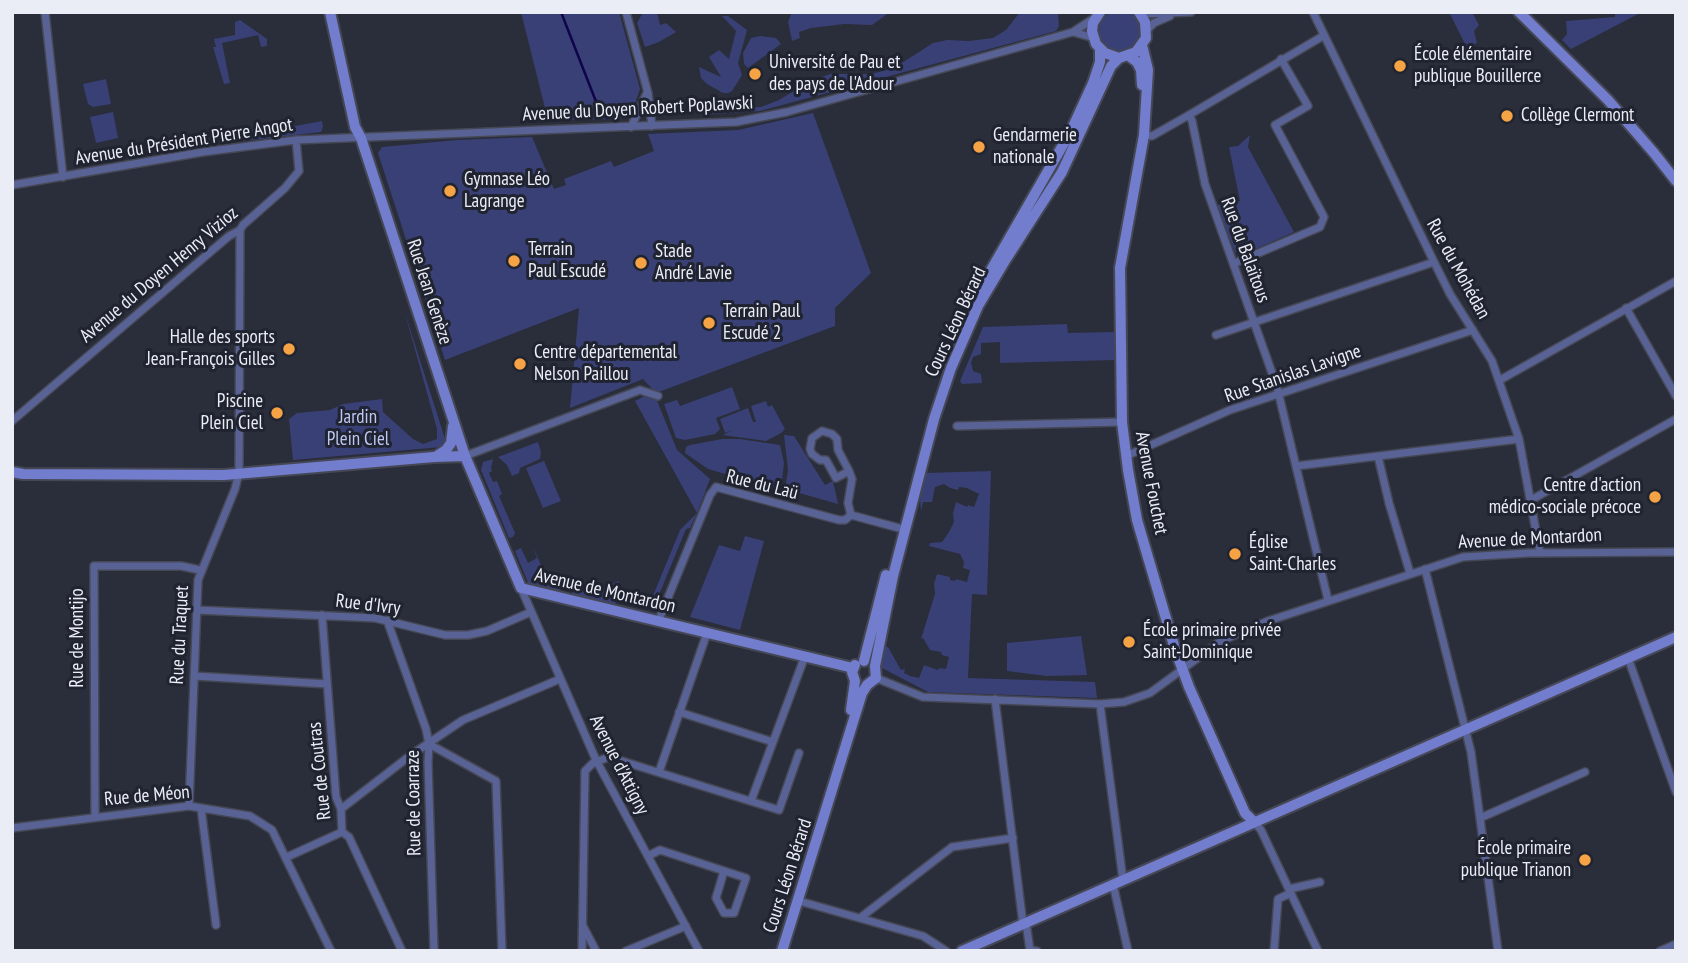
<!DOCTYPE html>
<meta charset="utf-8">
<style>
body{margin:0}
#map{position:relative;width:1688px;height:963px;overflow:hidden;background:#2a2d3a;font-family:"PT Sans Narrow",sans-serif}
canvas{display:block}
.frame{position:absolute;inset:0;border:14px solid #ebedf6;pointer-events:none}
</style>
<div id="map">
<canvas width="1688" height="963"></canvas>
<div class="frame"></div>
</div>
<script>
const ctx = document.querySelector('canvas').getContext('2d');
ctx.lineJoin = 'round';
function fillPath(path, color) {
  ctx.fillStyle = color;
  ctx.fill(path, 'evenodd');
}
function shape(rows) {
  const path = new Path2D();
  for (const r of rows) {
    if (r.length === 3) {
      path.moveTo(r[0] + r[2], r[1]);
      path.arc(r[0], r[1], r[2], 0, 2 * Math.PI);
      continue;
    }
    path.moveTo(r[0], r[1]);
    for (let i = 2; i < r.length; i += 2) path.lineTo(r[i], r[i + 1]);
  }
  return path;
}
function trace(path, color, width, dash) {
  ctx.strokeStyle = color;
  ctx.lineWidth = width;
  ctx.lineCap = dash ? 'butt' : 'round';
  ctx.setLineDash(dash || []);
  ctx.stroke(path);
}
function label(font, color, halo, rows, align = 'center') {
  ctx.font = font + ' "PT Sans Narrow",sans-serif';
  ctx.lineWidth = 6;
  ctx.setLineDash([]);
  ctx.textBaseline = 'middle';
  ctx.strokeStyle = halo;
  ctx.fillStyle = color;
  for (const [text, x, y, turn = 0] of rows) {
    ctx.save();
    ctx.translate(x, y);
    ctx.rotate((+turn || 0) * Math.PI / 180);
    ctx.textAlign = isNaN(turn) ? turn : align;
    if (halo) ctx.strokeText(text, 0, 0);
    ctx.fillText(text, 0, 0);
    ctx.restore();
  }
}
fillPath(shape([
 [1120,31,21],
 [521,12,619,12,640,89,631,115,619,119,548,120],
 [643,12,657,12,660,25,666,23,676,32,659,42,645,47,637,23],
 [792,12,890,12,872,25,844,24,811,28,799,32,800,38,792,41,788,22],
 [1020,12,1058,12,1059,26,1056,31,760,111,712,114,713,103,728,108,761,107,779,100,812,80,831,74,871,74,894,68,933,43,947,40,969,41,993,38,1006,30],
 [1449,12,1472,12,1479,25,1474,31,1477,43,1467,48],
 [1615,12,1642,12,1571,49,1562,40,1567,34,1566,21,1615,17],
 [722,16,728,16,747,30,738,63,742,75,732,91,728,93,723,93,707,84,701,78,699,67,721,77,709,57,719,50,729,59,736,31],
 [240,20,267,39,267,46,261,47,258,35,222,43,230,83,224,84,213,47,216,47,214,39,235,35,235,22],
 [760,36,776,38,781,44,748,68,744,64,743,53,751,38],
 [106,79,111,104,93,107,88,104,83,84],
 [113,112,118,138,96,143,90,117],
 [813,113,871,273,835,308,835,326,656,393,643,379,570,408,579,308,445,360,378,153,382,147,457,140,532,137,554,189,566,185,564,179,611,161,614,167,654,151,648,134,738,130],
 [322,121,323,127,321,132,243,141,247,132,255,128,264,126,268,131],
 [1250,135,1248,147,1294,232,1242,255,1235,252,1217,205,1240,201,1229,147,1238,146],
 [404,310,446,442,441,447,430,448,293,460,289,419,297,413,330,410,343,404,382,399,383,412,413,439,423,444,437,439,437,429],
 [1067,324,1068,333,1114,332,1115,360,1000,363,1000,342,981,343,981,354,973,357,971,363,973,371,981,374,982,383,962,384,960,381,983,327],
 [732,387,740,409,716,418,720,429,715,434,685,440,676,438,664,404,677,400,680,406],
 [643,395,656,398,677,450,710,479,697,513,690,528,686,529,654,607,649,609,623,603,623,599,650,603,680,530,697,513,635,401,643,397],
 [766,401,768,407,772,405,785,429,781,433,766,441,723,435,733,430,725,433,720,419,748,408,753,422,756,422,751,406],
 [784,435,794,436,825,485,833,481,838,504,785,489,788,470],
 [722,439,740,439,780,445,784,463,781,490,708,469,685,453,686,447,690,445],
 [538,442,541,452,540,459,520,468,519,473,512,476,507,465,498,457],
 [493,459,491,468,492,471,489,473,493,482,497,481,502,494,499,496,515,533,513,537,509,538,481,470,483,462],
 [544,461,561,501,543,508,526,468],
 [991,471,987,595,972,594,968,678,1095,682,1097,698,928,692,882,668,880,663,885,646,888,647,901,670,905,669,904,673,910,676,919,678,924,665,938,670,939,668,946,669,949,657,942,655,941,652,930,650,923,638,921,639,935,594,934,584,937,574,950,577,950,580,955,581,956,579,967,582,970,570,963,568,964,562,960,554,929,546,930,543,942,542,949,532,954,522,953,513,956,502,967,507,968,505,974,507,979,494,967,488,959,487,958,490,950,488,944,484,935,487,932,502,923,502,921,511,920,498,926,473],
 [745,536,764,541,740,630,690,617,719,545,740,551],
 [532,545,546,576,552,576,557,587,561,585,560,592,529,585,515,551,521,548,528,563,537,558],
 [575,576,579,586,596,597,598,596,595,591,619,581,615,606,574,596,567,578],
 [1081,636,1087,675,1047,676,1007,671,1007,643]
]), '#394075');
trace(shape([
 [561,12,595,99,607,118]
]), '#0f044c', 2.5);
const street = shape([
 [45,12,63,177],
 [626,12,648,93,652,126],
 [1313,12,1434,262,1450,294,1492,361,1519,439,1540,553],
 [1141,14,1191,12],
 [1147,30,1154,23,1170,16],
 [1073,32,1094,38],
 [1189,115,1192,121,1205,184,1277,387,1328,600],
 [631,127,647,93],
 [1144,135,1152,136,1189,115,1323,36],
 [12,185,203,152,296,140,736,122,787,112,1073,32,1096,17],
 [1235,263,1320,227,1324,217,1275,125,1308,106,1281,59],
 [1626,308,1676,396],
 [1216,335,1434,262],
 [1500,380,1676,281],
 [12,421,229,236,240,230,243,225,285,188,299,171,296,140],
 [957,426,1122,422],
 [465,456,640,390,658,396],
 [1126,456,1230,410,1473,330],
 [1378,456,1389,503,1410,573],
 [1296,466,1519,439],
 [849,471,836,478,826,460,820,460,812,454,810,449,812,438,822,431,832,434,837,439,838,450,849,471,852,479,848,503,851,515],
 [1531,500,1676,419],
 [851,515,899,528],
 [1425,569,1471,752,1498,951],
 [521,588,596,760,699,951],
 [196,610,375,618,445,635,468,635,487,631,531,612],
 [322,615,336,797,341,809,342,832,349,837,402,951],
 [387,620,426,729,429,744,428,762,434,951],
 [658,622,710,495,716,487,839,520,845,520,851,515],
 [1628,658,1676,792],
 [194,676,327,684],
 [876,678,923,697,1100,704,1124,702,1150,693,1221,641,1268,621,1463,557,1529,553,1676,552],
 [995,699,1023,924],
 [1100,704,1123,880],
 [679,712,773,742],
 [429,744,496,781,502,951],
 [659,772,707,633],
 [751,801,805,656],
 [189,806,198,580,235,489,239,473,240,230],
 [201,808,216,925],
 [341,809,411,755,463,720,560,679],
 [95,817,94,566,181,566,200,570],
 [1480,818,1585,772],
 [1254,822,1261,830,1318,951],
 [12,828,189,806,250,816,272,830,331,951],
 [648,856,660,850,746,878,734,913,724,913,716,898,724,871],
 [287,857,342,832],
 [1113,884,1128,951],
 [1289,889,1320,882],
 [799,901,923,936,946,951],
 [860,918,952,847,1013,838],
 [1026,923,1030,950,1037,951],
 [583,926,595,949],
 [582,951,585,771,593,763,609,757,779,810,799,753],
 [626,951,686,926],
 [1274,951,1278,899,1291,893],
 [1660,951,1676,944]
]);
const secondary = shape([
 [330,12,355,127,361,138,465,456,521,588,853,668],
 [1100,12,1093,23,1092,31,1096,44,1105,53,1119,58,1136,52,1146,38,1145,22,1139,12],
 [1519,12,1608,100,1654,153,1676,181],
 [1142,45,1148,70,1144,135,1120,268,1122,422,1128,470,1137,520,1175,649,1189,687,1245,813,1254,822],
 [1129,56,1137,62,1141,70,1142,85],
 [979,291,1071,131,1093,83,1100,62,1100,49],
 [437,456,446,450,451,443,453,426],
 [12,472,23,474,224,475,434,457,465,456],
 [864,661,886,575],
 [851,710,855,681,852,672,855,665],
 [782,951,862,693,867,685,876,678,875,666,893,576,934,419,951,368,978,306,1006,259,1062,172,1111,66,1119,58],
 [962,951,1676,637]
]);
trace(street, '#454854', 10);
trace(secondary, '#454854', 14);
trace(street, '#596294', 7);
trace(secondary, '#727dce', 10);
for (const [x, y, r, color] of [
 [1400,66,7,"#f5a345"],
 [755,74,7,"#f5a345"],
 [1507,116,7,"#f5a345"],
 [979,147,7,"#f5a345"],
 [450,191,7,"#f5a345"],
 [514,261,7,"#f5a345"],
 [641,263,7,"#f5a345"],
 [709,323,7,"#f5a345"],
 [289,349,7,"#f5a345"],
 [520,364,7,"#f5a345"],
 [277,413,7,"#f5a345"],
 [1655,497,7,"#f5a345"],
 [1235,554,7,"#f5a345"],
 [1129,642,7,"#f5a345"],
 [1585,860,7,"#f5a345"]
]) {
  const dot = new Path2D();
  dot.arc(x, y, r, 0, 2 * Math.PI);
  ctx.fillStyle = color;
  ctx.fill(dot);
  trace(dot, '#202330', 2.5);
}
label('19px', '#ebedf6', '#202330', [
 ["École élémentaire",1414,55],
 ["publique Bouillerce",1414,77],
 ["Université de Pau et",769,63],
 ["des pays de l'Adour",769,85],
 ["Collège Clermont",1521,116],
 ["Gendarmerie",993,136],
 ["nationale",993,158],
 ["Gymnase Léo",464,180],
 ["Lagrange",464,202],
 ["Terrain",528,250],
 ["Paul Escudé",528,272],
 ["Stade",655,252],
 ["André Lavie",655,274],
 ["Terrain Paul",723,312],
 ["Escudé 2",723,334],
 ["Halle des sports",275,338,"right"],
 ["Jean-François Gilles",275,360,"right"],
 ["Centre départemental",534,353],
 ["Nelson Paillou",534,375],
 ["Piscine",263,402,"right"],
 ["Plein Ciel",263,424,"right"],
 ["Centre d'action",1641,486,"right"],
 ["médico-sociale précoce",1641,508,"right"],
 ["Église",1249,543],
 ["Saint-Charles",1249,565],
 ["École primaire privée",1143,631],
 ["Saint-Dominique",1143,653],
 ["École primaire",1571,849,"right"],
 ["publique Trianon",1571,871,"right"]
], 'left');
label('19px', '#ebedf6', '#202330', [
 ["Avenue du Doyen Robert Poplawski",638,109,-3],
 ["Avenue du Président Pierre Angot",184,142,-9],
 ["Rue du Balaïtous",1245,250,70],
 ["Rue du Mohédan",1458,269,61],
 ["Avenue du Doyen Henry Vizioz",159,275,-40],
 ["Rue Jean Genèze",429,292,72],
 ["Cours Léon Bérard",956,322,-65],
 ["Rue Stanislas Lavigne",1293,374,-19],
 ["Avenue Fouchet",1151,483,79],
 ["Rue du Laü",762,485,14],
 ["Avenue de Montardon",1530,539,-3],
 ["Avenue de Montardon",605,591,13],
 ["Rue d'Ivry",368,605,7],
 ["Rue du Traquet",180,635,-87],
 ["Rue de Montijo",78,638,-90],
 ["Avenue d'Attigny",619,765,63],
 ["Rue de Coutras",320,771,-96],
 ["Rue de Méon",147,796,-5],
 ["Rue de Coarraze",414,803,-91],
 ["Cours Léon Bérard",788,876,-72]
]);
label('19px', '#bec7f1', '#202330', [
 ["Jardin",358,418],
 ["Plein Ciel",358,440]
]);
</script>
